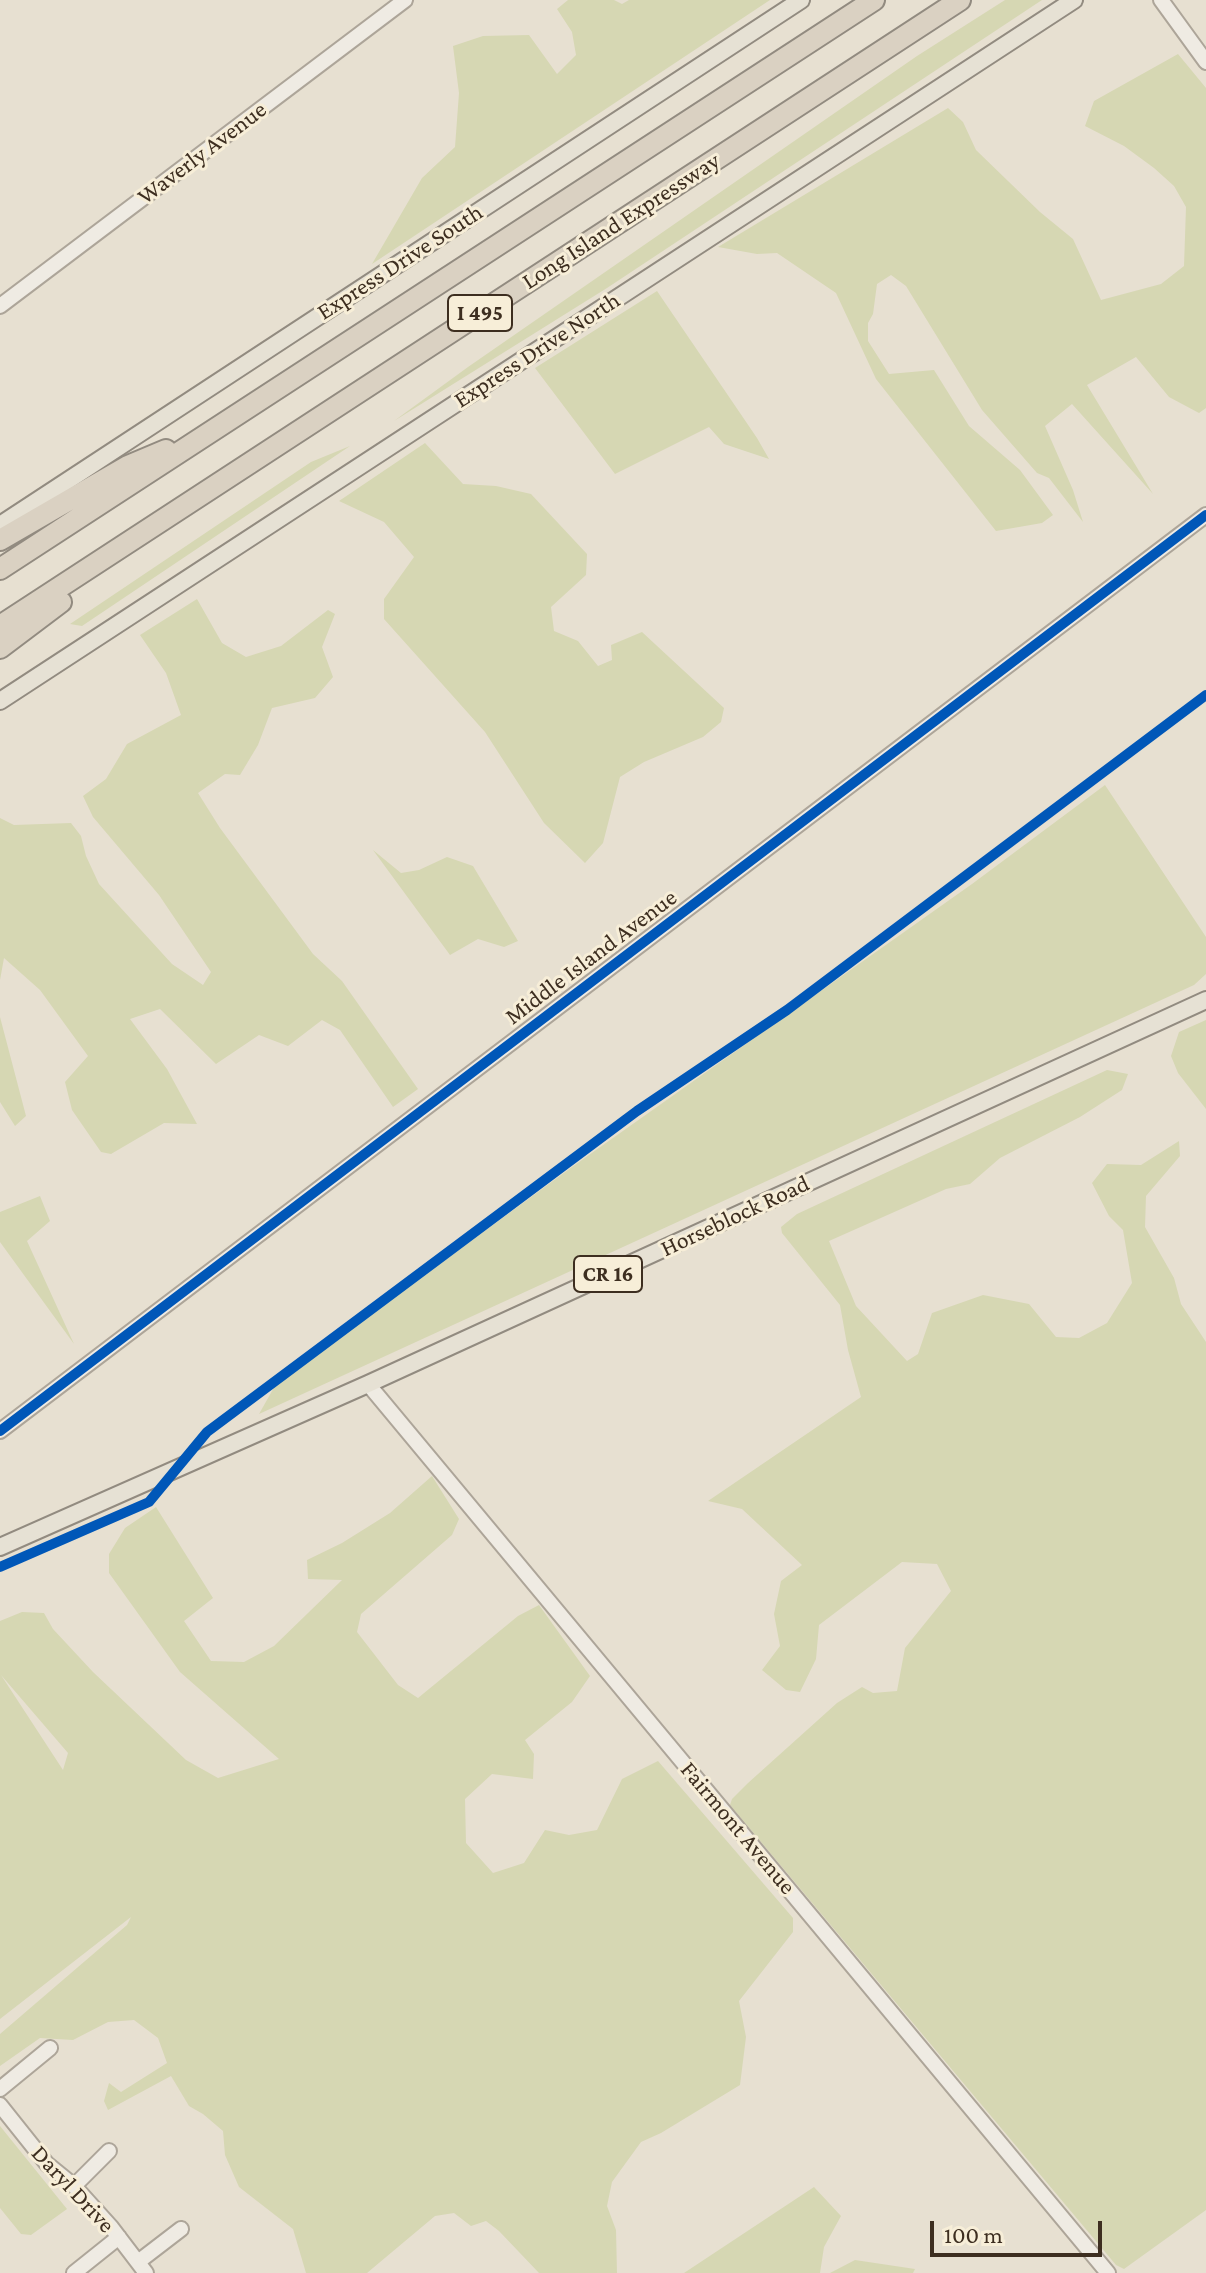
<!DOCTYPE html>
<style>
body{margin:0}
#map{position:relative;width:1206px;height:2273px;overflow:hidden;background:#e7e0d1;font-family:"Crimson Pro",serif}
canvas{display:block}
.scale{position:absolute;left:930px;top:2221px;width:172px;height:36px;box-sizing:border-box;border:4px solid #3d2e20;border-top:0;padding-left:10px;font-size:24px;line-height:28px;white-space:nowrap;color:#3d2e20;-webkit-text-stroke:6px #f7eed8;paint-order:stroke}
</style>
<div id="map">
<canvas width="1206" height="2273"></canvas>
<div class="scale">100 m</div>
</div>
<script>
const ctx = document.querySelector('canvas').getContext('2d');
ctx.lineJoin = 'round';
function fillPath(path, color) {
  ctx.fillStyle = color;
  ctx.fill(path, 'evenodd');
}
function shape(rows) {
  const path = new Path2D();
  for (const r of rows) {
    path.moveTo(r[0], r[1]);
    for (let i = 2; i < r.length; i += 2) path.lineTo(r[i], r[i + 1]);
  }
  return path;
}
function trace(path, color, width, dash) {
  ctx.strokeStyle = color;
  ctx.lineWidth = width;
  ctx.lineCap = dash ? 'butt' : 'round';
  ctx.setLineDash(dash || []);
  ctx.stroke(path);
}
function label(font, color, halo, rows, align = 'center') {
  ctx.font = font + ' "Crimson Pro",serif';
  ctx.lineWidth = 6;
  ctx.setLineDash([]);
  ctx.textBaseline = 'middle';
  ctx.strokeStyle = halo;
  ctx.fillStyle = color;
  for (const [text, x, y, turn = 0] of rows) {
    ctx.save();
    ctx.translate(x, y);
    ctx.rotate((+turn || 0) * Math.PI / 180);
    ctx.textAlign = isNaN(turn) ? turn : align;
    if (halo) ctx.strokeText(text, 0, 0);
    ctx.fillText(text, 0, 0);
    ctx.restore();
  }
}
fillPath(shape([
 [568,0,614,0,622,4,629,0,770,0,372,264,422,178,455,147,459,93,453,46,483,36,529,35,557,74,576,55,572,32,557,9],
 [1005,0,1042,0,607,288,394,421,468,367,917,56],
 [1178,54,1206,88,1206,408,1199,413,1169,397,1136,357,1087,385,1153,494,1072,404,1045,426,1073,490,1083,522,1049,478,1037,473,982,410,906,286,891,275,877,284,873,314,868,323,868,341,889,374,934,370,969,426,1020,470,1053,515,1042,523,996,531,876,379,836,293,777,253,757,254,718,247,948,108,963,122,976,150,1040,212,1073,239,1101,300,1161,284,1184,266,1186,207,1174,186,1154,168,1124,146,1085,126,1094,101],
 [657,291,757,438,769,459,724,444,709,427,615,474,535,368],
 [425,443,463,484,496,486,531,494,587,554,586,575,551,607,554,631,578,641,598,666,612,660,611,645,642,632,724,708,721,722,703,737,644,762,620,777,603,843,585,863,544,823,485,732,384,619,384,599,414,557,384,522,339,501],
 [350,446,82,626,70,624,311,462],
 [197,599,222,643,246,657,281,646,328,610,335,614,322,647,333,677,315,698,272,708,258,745,240,775,225,774,198,793,220,828,313,954,342,981,418,1089,393,1107,340,1030,322,1020,288,1046,259,1035,216,1064,160,1009,130,1019,167,1069,197,1124,164,1123,111,1154,101,1152,72,1110,65,1082,88,1056,40,990,4,958,0,980,0,818,14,825,71,823,81,836,86,856,99,884,172,964,203,985,211,972,159,895,93,817,83,796,106,779,127,744,181,715,166,673,140,635],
 [1105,785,1206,937,1206,974,1194,985,259,1414,276,1384,572,1167,972,884],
 [373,850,401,873,419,870,447,857,473,866,518,941,504,947,478,939,450,955],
 [0,1017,26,1116,15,1126,0,1102],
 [1206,1020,1206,1109,1178,1073,1171,1056,1179,1032],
 [1107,1070,1128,1074,1122,1090,1080,1117,1000,1158,970,1184,946,1189,829,1241,856,1306,907,1361,918,1354,932,1313,983,1295,1029,1304,1056,1337,1079,1338,1107,1323,1132,1283,1123,1230,1109,1216,1092,1183,1107,1164,1141,1165,1179,1141,1180,1156,1146,1196,1145,1227,1174,1278,1181,1304,1206,1342,1206,2210,1124,2269,1116,2265,730,1805,732,1799,748,1783,837,1703,862,1687,873,1693,897,1691,905,1648,951,1591,937,1564,902,1562,819,1625,816,1659,800,1692,786,1690,762,1670,780,1646,774,1614,781,1581,802,1565,742,1509,708,1501,861,1397,848,1350,840,1305,782,1233,781,1227,797,1214],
 [40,1196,50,1221,27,1241,74,1344,0,1242,0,1212],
 [432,1476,459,1519,452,1535,361,1614,357,1632,398,1685,418,1698,518,1616,539,1605,590,1676,572,1702,525,1740,534,1754,533,1779,492,1774,465,1799,466,1843,493,1873,524,1863,545,1830,569,1835,597,1830,622,1779,658,1761,793,1918,793,1932,739,2001,746,2037,740,2085,661,2133,641,2142,612,2182,607,2206,616,2230,617,2273,539,2273,499,2231,486,2221,471,2226,454,2213,435,2216,367,2273,306,2273,293,2229,239,2187,225,2155,223,2131,203,2114,189,2106,171,2076,108,2110,104,2101,109,2083,121,2092,167,2063,158,2038,134,2020,108,2022,73,2040,40,2038,0,2066,0,2034,127,1925,131,1917,0,2019,0,1621,22,1612,44,1613,53,1629,93,1672,186,1760,218,1778,279,1759,180,1672,109,1573,109,1554,125,1528,156,1507,213,1598,184,1621,211,1661,244,1662,274,1646,342,1580,308,1579,307,1560,342,1543,390,1513],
 [1,1675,68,1753,63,1770],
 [0,2126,67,2209,31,2235,21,2234,0,2208],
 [814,2187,841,2216,824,2247,820,2273,684,2273],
 [855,2260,915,2269,913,2273,830,2273]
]), '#d6d7b3');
const minor = shape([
 [1161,0,1206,62],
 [0,306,405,0],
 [368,1384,1108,2273],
 [0,1431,1206,515],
 [0,2089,50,2048],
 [0,2105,47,2164,74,2186,111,2227,146,2273],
 [74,2186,109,2151],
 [138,2262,181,2229],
 [74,2273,119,2237]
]);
const major = shape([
 [0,525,801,0],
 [0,701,1074,0],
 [0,1547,368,1384,1206,1000]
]);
const highway = shape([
 [0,540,128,466,166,450],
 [0,569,874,0],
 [0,626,960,0],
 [0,648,61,602]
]);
trace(minor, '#ada599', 18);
trace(major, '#928b80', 20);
trace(highway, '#928b80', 24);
trace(minor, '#efebe3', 14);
trace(major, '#e6e1d4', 16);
trace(highway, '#dad1c2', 20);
trace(shape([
 [0,1431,1206,515],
 [0,1567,149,1502,207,1432,637,1111,787,1010,1206,695]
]), '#0057b8', 10);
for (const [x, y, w] of [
 [480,313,64],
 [608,1274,68]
]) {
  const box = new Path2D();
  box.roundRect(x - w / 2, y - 18, w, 36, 6);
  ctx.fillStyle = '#f7eed8';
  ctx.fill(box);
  trace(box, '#3d2e20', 2);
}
label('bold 22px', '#3d2e20', null, [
 ["I 495",480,313],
 ["CR 16",608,1274]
]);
label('24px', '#3d2e20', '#f7eed8', [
 ["Waverly Avenue",202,153,-37],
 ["Long Island Expressway",621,221,-33],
 ["Express Drive South",400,262,-33],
 ["Express Drive North",537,350,-33],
 ["Middle Island Avenue",591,957,-37],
 ["Horseblock Road",735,1216,-25],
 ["Fairmont Avenue",738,1828,50],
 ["Daryl Drive",73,2189,47]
]);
</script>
